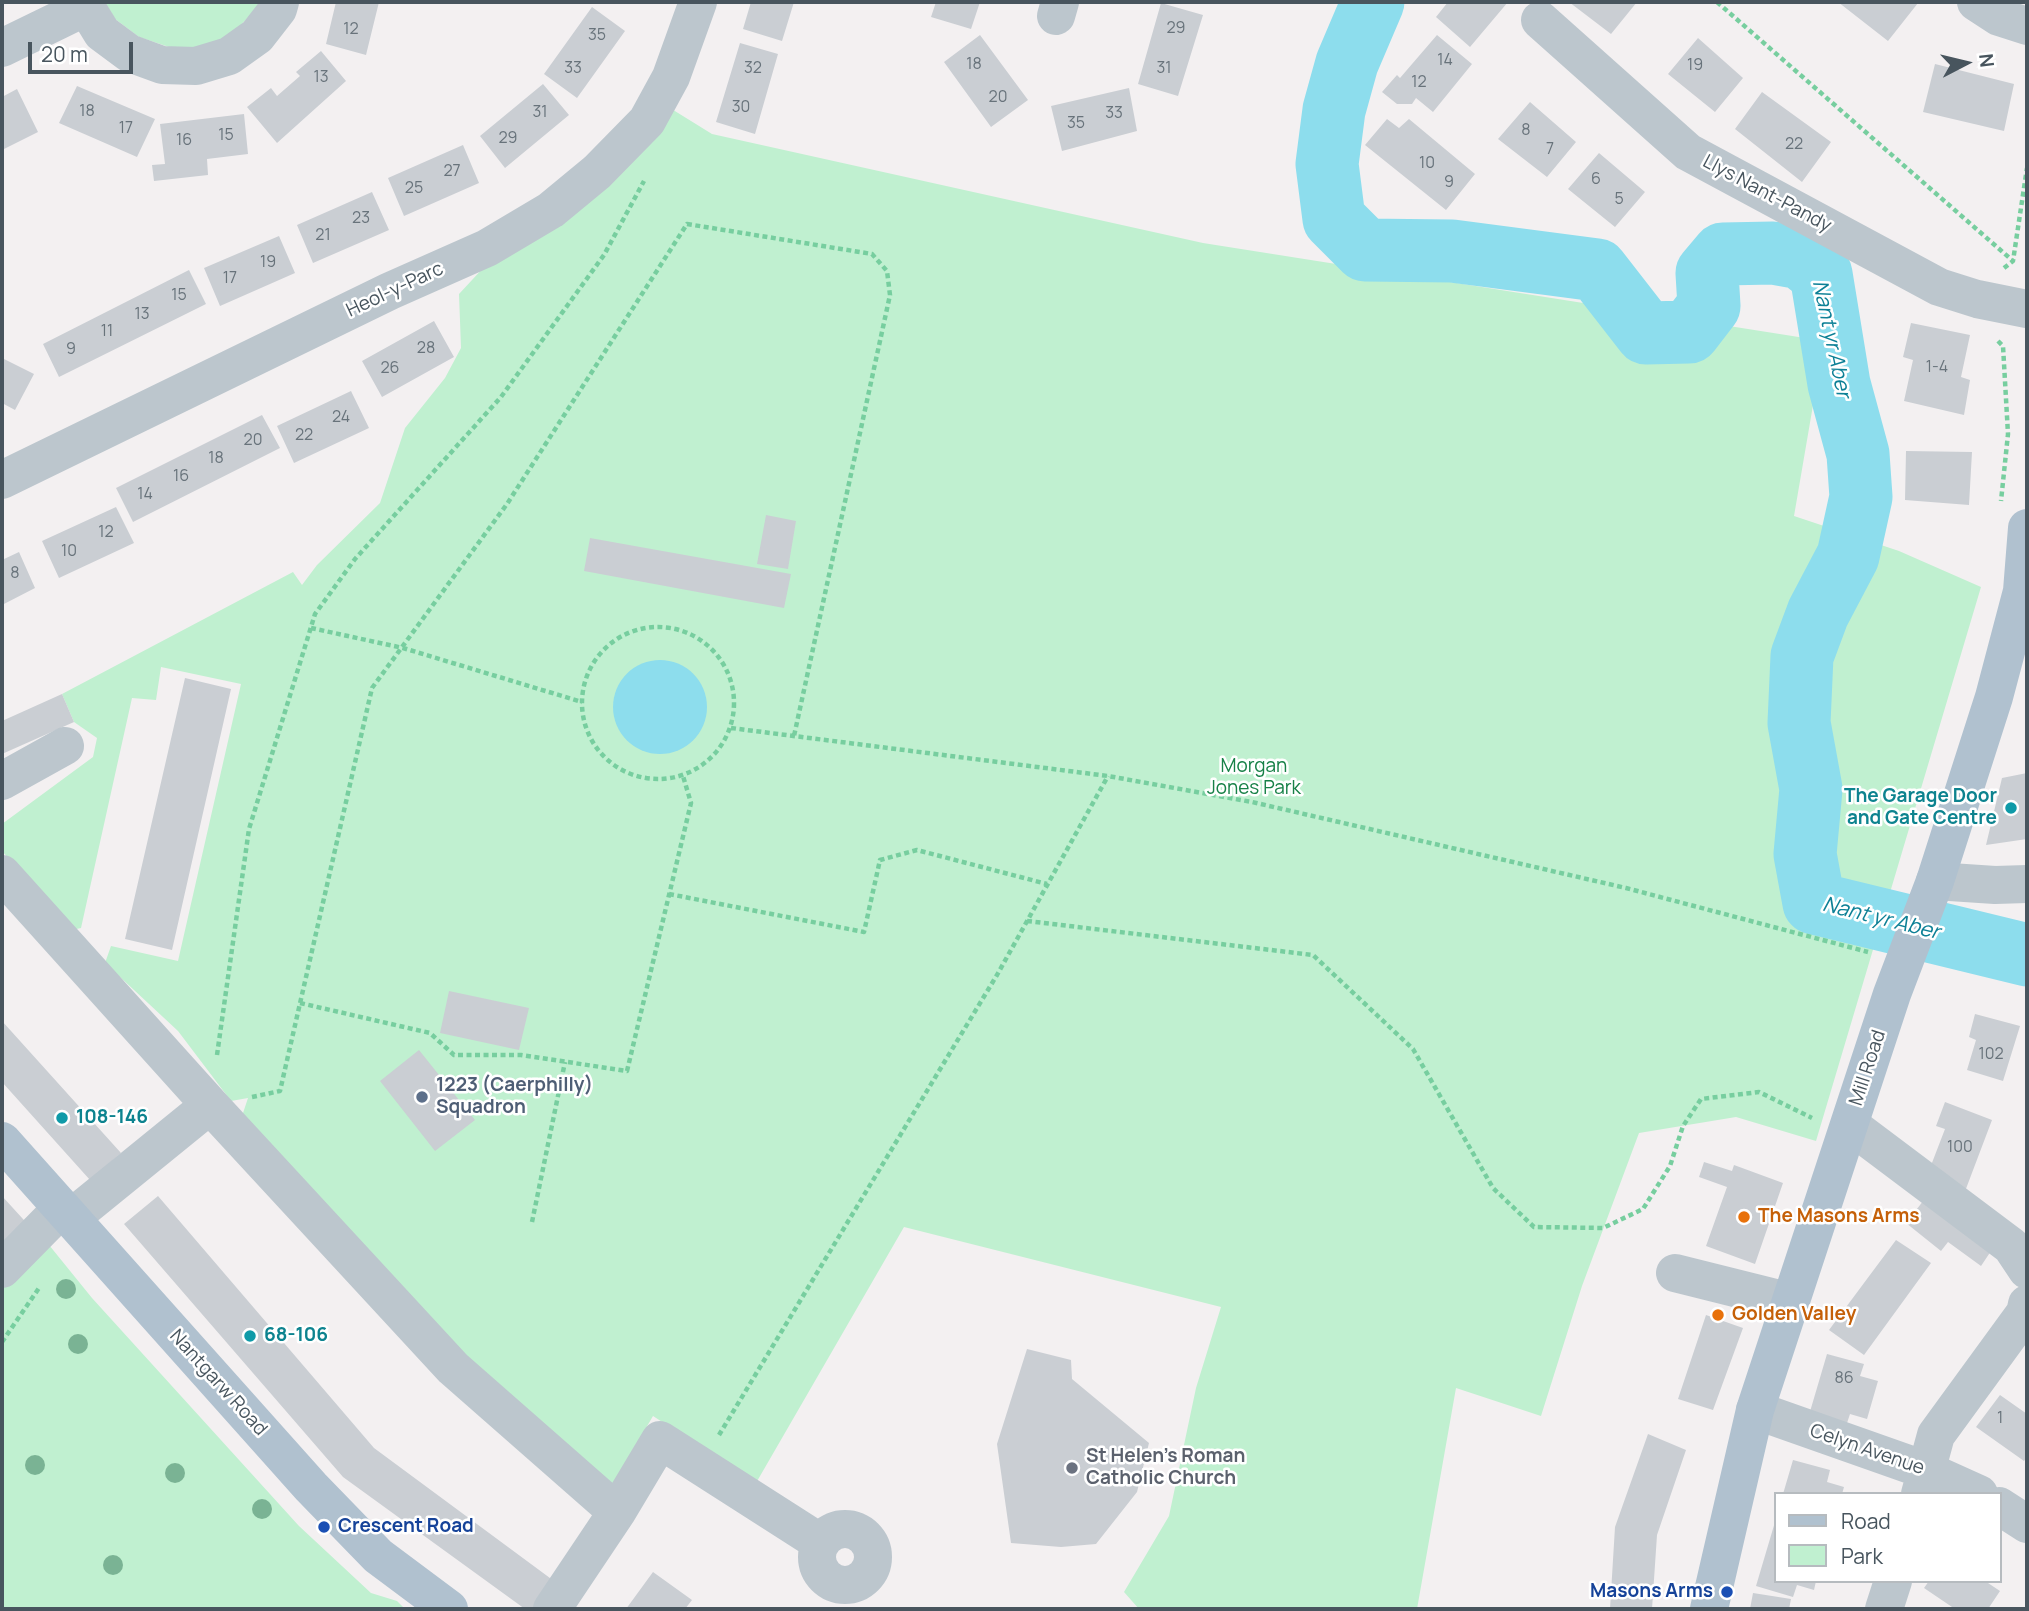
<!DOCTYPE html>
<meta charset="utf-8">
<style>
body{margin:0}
#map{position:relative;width:2029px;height:1611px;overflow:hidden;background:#f3f0f1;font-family:Manrope,sans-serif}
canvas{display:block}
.frame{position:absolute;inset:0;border:4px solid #48555e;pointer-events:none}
.legend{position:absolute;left:1774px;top:1492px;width:228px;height:91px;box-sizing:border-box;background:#fff;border:2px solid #b6bbbf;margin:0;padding:9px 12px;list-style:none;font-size:21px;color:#48555e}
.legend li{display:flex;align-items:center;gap:14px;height:35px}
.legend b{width:35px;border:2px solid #b6bbbf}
.north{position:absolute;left:1931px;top:28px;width:70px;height:70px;-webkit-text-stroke:5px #fff;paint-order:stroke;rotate:83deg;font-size:19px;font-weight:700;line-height:28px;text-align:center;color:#48555e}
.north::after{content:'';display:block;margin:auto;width:24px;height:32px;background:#48555e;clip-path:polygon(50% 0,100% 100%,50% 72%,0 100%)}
.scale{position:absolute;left:28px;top:42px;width:105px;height:32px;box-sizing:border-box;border:4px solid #48555e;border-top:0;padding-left:9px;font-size:21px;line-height:24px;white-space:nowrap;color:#48555e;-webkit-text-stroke:5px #fff;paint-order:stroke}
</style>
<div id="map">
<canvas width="2029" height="1611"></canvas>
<div class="frame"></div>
<ul class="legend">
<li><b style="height:9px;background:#b0c1cf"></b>Road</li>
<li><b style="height:19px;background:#c0f0d0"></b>Park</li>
</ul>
<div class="north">N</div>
<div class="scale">20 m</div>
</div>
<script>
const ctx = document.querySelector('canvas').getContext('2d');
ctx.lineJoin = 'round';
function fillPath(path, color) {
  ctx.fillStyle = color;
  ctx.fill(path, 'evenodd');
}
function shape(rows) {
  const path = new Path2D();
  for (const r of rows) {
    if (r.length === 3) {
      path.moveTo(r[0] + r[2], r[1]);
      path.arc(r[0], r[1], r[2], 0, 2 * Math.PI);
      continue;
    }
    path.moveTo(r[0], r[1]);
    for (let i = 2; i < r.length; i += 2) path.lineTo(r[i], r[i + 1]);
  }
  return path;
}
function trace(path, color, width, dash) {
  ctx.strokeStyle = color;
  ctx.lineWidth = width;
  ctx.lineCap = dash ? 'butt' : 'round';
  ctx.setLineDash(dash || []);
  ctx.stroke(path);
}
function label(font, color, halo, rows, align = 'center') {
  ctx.font = font + ' Manrope,sans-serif';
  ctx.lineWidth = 5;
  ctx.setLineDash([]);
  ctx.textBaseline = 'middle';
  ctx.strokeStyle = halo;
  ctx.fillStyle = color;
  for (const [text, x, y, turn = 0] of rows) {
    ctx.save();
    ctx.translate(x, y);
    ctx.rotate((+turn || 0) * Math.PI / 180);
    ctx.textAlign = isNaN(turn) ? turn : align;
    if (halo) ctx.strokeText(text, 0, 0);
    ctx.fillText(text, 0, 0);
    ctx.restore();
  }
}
fillPath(shape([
 [105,2,263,2,230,36,200,47,169,47,139,37,115,19],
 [670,108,712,134,1203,243,1824,341,1794,516,1899,551,1981,587,1816,1141,1736,1117,1639,1133,1582,1286,1541,1416,1456,1388,1417,1609,1139,1609,1124,1592,1169,1516,1196,1388,1221,1307,904,1227,756,1483,653,1416,611,1488,456,1357,241,1119,248,1098,231,1101,178,1031,105,963,111,946,178,961,241,684,161,667,156,700,132,698,81,928,72,930,2,851,2,824,93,757,97,738,74,722,62,694,293,572,302,585,317,565,380,503,405,428,445,378,461,348,459,294,485,266],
 [45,1240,92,1298,299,1526,371,1593,397,1601,405,1609,2,1609,2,1277]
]), '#c0f0d0');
fillPath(shape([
 [660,707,47]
]), '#8ddded');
trace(shape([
 [1373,2,1347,63,1334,110,1327,164,1334,219,1365,250,1452,251,1597,270,1646,333,1689,332,1709,306,1707,273,1723,254,1773,253,1801,258,1821,274,1839,384,1858,454,1861,497,1848,556,1818,613,1802,656,1799,723,1811,789,1805,854,1814,903,2027,955]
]), '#8ddded', 63);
fillPath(shape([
 [336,2,379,2,366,55,326,44],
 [751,2,794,2,782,41,743,29],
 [936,2,980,2,971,29,931,17],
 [1448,2,1508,2,1470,47,1436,17],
 [1569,2,1637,2,1611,34],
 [1838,2,1917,2,1918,3,1888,41],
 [1161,3,1203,15,1178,96,1138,84],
 [592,7,625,31,577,98,544,74],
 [980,35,1028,100,991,127,944,62],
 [1437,35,1472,64,1433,112,1416,98,1412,104,1397,104,1382,92,1397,75,1400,78],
 [1698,38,1743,78,1715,112,1668,74],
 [740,43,778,54,755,134,716,122],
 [321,51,346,81,277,143,247,107,271,88,277,96,300,76,296,72],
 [1935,64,2014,84,2004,131,1923,112],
 [543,84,569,115,505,168,480,136],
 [77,86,155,119,137,157,59,123],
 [1129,88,1137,131,1062,151,1051,106],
 [17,89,38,132,2,150,2,97],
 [1762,92,1831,142,1802,182,1735,129],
 [1530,102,1576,142,1547,177,1498,139],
 [244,114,248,154,207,159,208,175,154,181,152,165,165,164,160,124],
 [1387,119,1399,128,1409,119,1475,174,1446,210,1365,145],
 [463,145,479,183,404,216,388,178],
 [1599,153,1645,192,1615,227,1568,189],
 [372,192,389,230,313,263,297,225],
 [279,236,295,273,220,306,204,268],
 [189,270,206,304,59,377,43,344],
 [434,321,454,357,382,397,362,361],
 [1911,323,1970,335,1961,377,1970,380,1964,415,1904,401,1913,360,1903,357],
 [2,358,34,374,15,410,2,403],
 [351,391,369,428,294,463,277,426],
 [262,415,280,448,133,522,116,488],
 [1906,451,1972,452,1969,505,1905,500],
 [116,507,134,543,59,578,42,541],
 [766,515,796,521,788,569,757,564],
 [590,538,791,574,784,608,584,571],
 [19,552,35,588,2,605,2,560],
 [185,678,231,689,172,950,125,939],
 [62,694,74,722,2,754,2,721],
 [2027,773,2027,839,1986,845,2002,778],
 [449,991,529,1008,519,1050,440,1033],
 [1975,1014,2020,1026,2003,1081,1967,1070,1976,1040,1969,1037],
 [2,1021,121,1153,90,1180,2,1082],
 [419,1050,475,1120,435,1151,380,1081],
 [1945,1102,1992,1120,1964,1194,1930,1168,1945,1129,1936,1126],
 [1704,1162,1732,1171,1734,1165,1783,1183,1755,1264,1706,1246,1727,1187,1699,1177],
 [2,1196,33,1230,2,1259],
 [158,1196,374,1448,554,1581,533,1609,525,1609,343,1477,124,1224],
 [1927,1196,1993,1248,1981,1266,1948,1242,1941,1251,1906,1223],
 [1896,1240,1931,1263,1864,1355,1829,1330],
 [1706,1315,1743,1328,1713,1410,1678,1399],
 [1027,1349,1071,1360,1072,1379,1149,1443,1137,1492,1096,1544,1061,1547,1011,1543,997,1444],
 [1827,1354,1864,1364,1860,1376,1878,1381,1867,1419,1850,1414,1846,1426,1809,1415],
 [2000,1395,2027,1414,2027,1457,2024,1461,1976,1427],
 [1648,1434,1686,1450,1657,1535,1652,1609,1610,1609,1615,1527],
 [1793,1460,1830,1470,1827,1482,1844,1487,1842,1494,1783,1494],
 [1775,1522,1775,1581,1816,1581,1814,1590,1797,1585,1793,1597,1756,1586],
 [653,1572,692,1600,685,1609,626,1609],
 [1929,1581,1985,1581,2000,1591,1988,1609,1955,1609,1924,1588],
 [1753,1593,1791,1599,1789,1609,1750,1609]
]), '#caced3');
trace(shape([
 [1717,2,2013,261],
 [2004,268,2013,261,2027,168],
 [1998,341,2003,346,2008,434,2001,501],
 [658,703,76],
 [311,628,403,648,582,702],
 [731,728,1108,776,1252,802,1626,888,1868,952],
 [669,894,864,932,880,860,917,850,1047,884],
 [1027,921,1313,955,1413,1049,1493,1188,1534,1227,1603,1228,1643,1209,1670,1166,1683,1126,1701,1099,1759,1092,1812,1118],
 [300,1003,430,1033,454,1055,521,1055,627,1071,691,803,683,776],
 [217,1055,249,829,315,614,355,559,501,397,604,255,644,181],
 [252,1097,280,1091,372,688,507,504,687,224,872,254,887,271,890,295,794,736],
 [532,1222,565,1062],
 [2,1342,39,1288],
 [719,1435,997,975,1108,776]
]), '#77ce9f', 4.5, [5, 3.5]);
trace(shape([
 [83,2,102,33,129,53,162,65,196,66,229,56,257,36,278,9,280,2],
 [1976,2,1999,17,2027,26],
 [1056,16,1060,2],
 [1540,20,1688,152,1939,287,1977,299,2027,309],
 [2,48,84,8],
 [2,480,390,291,487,248,551,210,597,172,647,121,671,77,698,2],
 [2,781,65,746],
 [2,874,210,1105,453,1368,617,1512],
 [1935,881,1995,885,2027,884],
 [1850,1125,2011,1246,2027,1270],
 [71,1218,210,1105],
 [2,1269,62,1208],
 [1675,1273,1791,1302],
 [1755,1410,1928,1471,1979,1494],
 [1920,1494,1936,1435,2025,1313,2027,1304],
 [1999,1506,2027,1524],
 [845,1557,28],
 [552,1609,617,1512,660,1440,821,1543],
 [1884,1609,1893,1581]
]), '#bcc6cd', 38);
trace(shape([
 [2,1141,311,1487,378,1556,449,1609],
 [1709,1609,1755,1410,1892,994,1935,881,1994,697,2022,591,2027,528]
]), '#b0c1cf', 38);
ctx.fillStyle = '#7ab394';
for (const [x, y] of [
 [66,1289],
 [78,1344],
 [35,1465],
 [175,1473],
 [262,1509],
 [113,1565]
]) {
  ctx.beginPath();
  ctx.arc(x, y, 10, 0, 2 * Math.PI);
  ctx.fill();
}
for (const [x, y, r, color] of [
 [2011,808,7,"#0f9aa8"],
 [422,1097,7,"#5c6f8a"],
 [62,1118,7,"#0f9aa8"],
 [1744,1217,7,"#e8710a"],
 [1718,1315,7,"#e8710a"],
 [250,1336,7,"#0f9aa8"],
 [1072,1468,7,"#6b7280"],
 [324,1527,7,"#1a4fb4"],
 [1727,1592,7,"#1a4fb4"]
]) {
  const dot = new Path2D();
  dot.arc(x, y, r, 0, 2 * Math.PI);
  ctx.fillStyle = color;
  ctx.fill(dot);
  trace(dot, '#fff', 2.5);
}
label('16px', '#68737b', null, [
 ["29",1176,29],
 ["12",351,30],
 ["35",597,36],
 ["14",1445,61],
 ["18",974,65],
 ["19",1695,66],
 ["33",573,69],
 ["32",753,69],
 ["31",1164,69],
 ["13",321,78],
 ["12",1419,83],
 ["20",998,98],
 ["30",741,108],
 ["18",87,112],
 ["31",540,113],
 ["33",1114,114],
 ["35",1076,124],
 ["17",126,129],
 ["8",1526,131],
 ["15",226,136],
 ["29",508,139],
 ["16",184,141],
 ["22",1794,145],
 ["7",1550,150],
 ["10",1427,164],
 ["27",452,172],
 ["6",1596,180],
 ["9",1449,183],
 ["25",414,189],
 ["5",1619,200],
 ["23",361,219],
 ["21",323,236],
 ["19",268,263],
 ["17",230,279],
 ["15",179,296],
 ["13",142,315],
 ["11",107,332],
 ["28",426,349],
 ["9",71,350],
 ["1-4",1937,368],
 ["26",390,369],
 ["24",341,418],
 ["22",304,436],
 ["20",253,441],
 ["18",216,459],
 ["16",181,477],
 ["14",145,495],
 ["12",106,533],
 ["10",69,552],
 ["8",15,574],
 ["102",1991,1055],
 ["100",1960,1148],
 ["86",1844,1379],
 ["1",2000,1419]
]);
label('19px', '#48555e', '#fff', [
 ["Llys Nant-Pandy",1767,194,28],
 ["Heol-y-Parc",395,290,-25],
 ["Mill Road",1868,1068,-72],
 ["Nantgarw Road",218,1383,48],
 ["Celyn Avenue",1867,1450,19]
]);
label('19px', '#178147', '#fff', [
 ["Morgan",1254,767],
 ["Jones Park",1254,789]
]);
label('bold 19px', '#0d838f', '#fff', [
 ["The Garage Door",1997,797,"right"],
 ["and Gate Centre",1997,819,"right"],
 ["108-146",76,1118],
 ["68-106",264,1336]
], 'left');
label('bold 19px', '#4e5e75', '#fff', [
 ["1223 (Caerphilly)",436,1086],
 ["Squadron",436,1108]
], 'left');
label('bold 19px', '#c56008', '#fff', [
 ["The Masons Arms",1758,1217],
 ["Golden Valley",1732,1315]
], 'left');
label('bold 19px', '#5b616d', '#fff', [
 ["St Helen’s Roman",1086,1457],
 ["Catholic Church",1086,1479]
], 'left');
label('bold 19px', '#164399', '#fff', [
 ["Crescent Road",338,1527],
 ["Masons Arms",1713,1592,"right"]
], 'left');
label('italic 21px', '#0d8096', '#fff', [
 ["Nant yr Aber",1831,339,78],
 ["Nant yr Aber",1881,919,14]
]);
</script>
